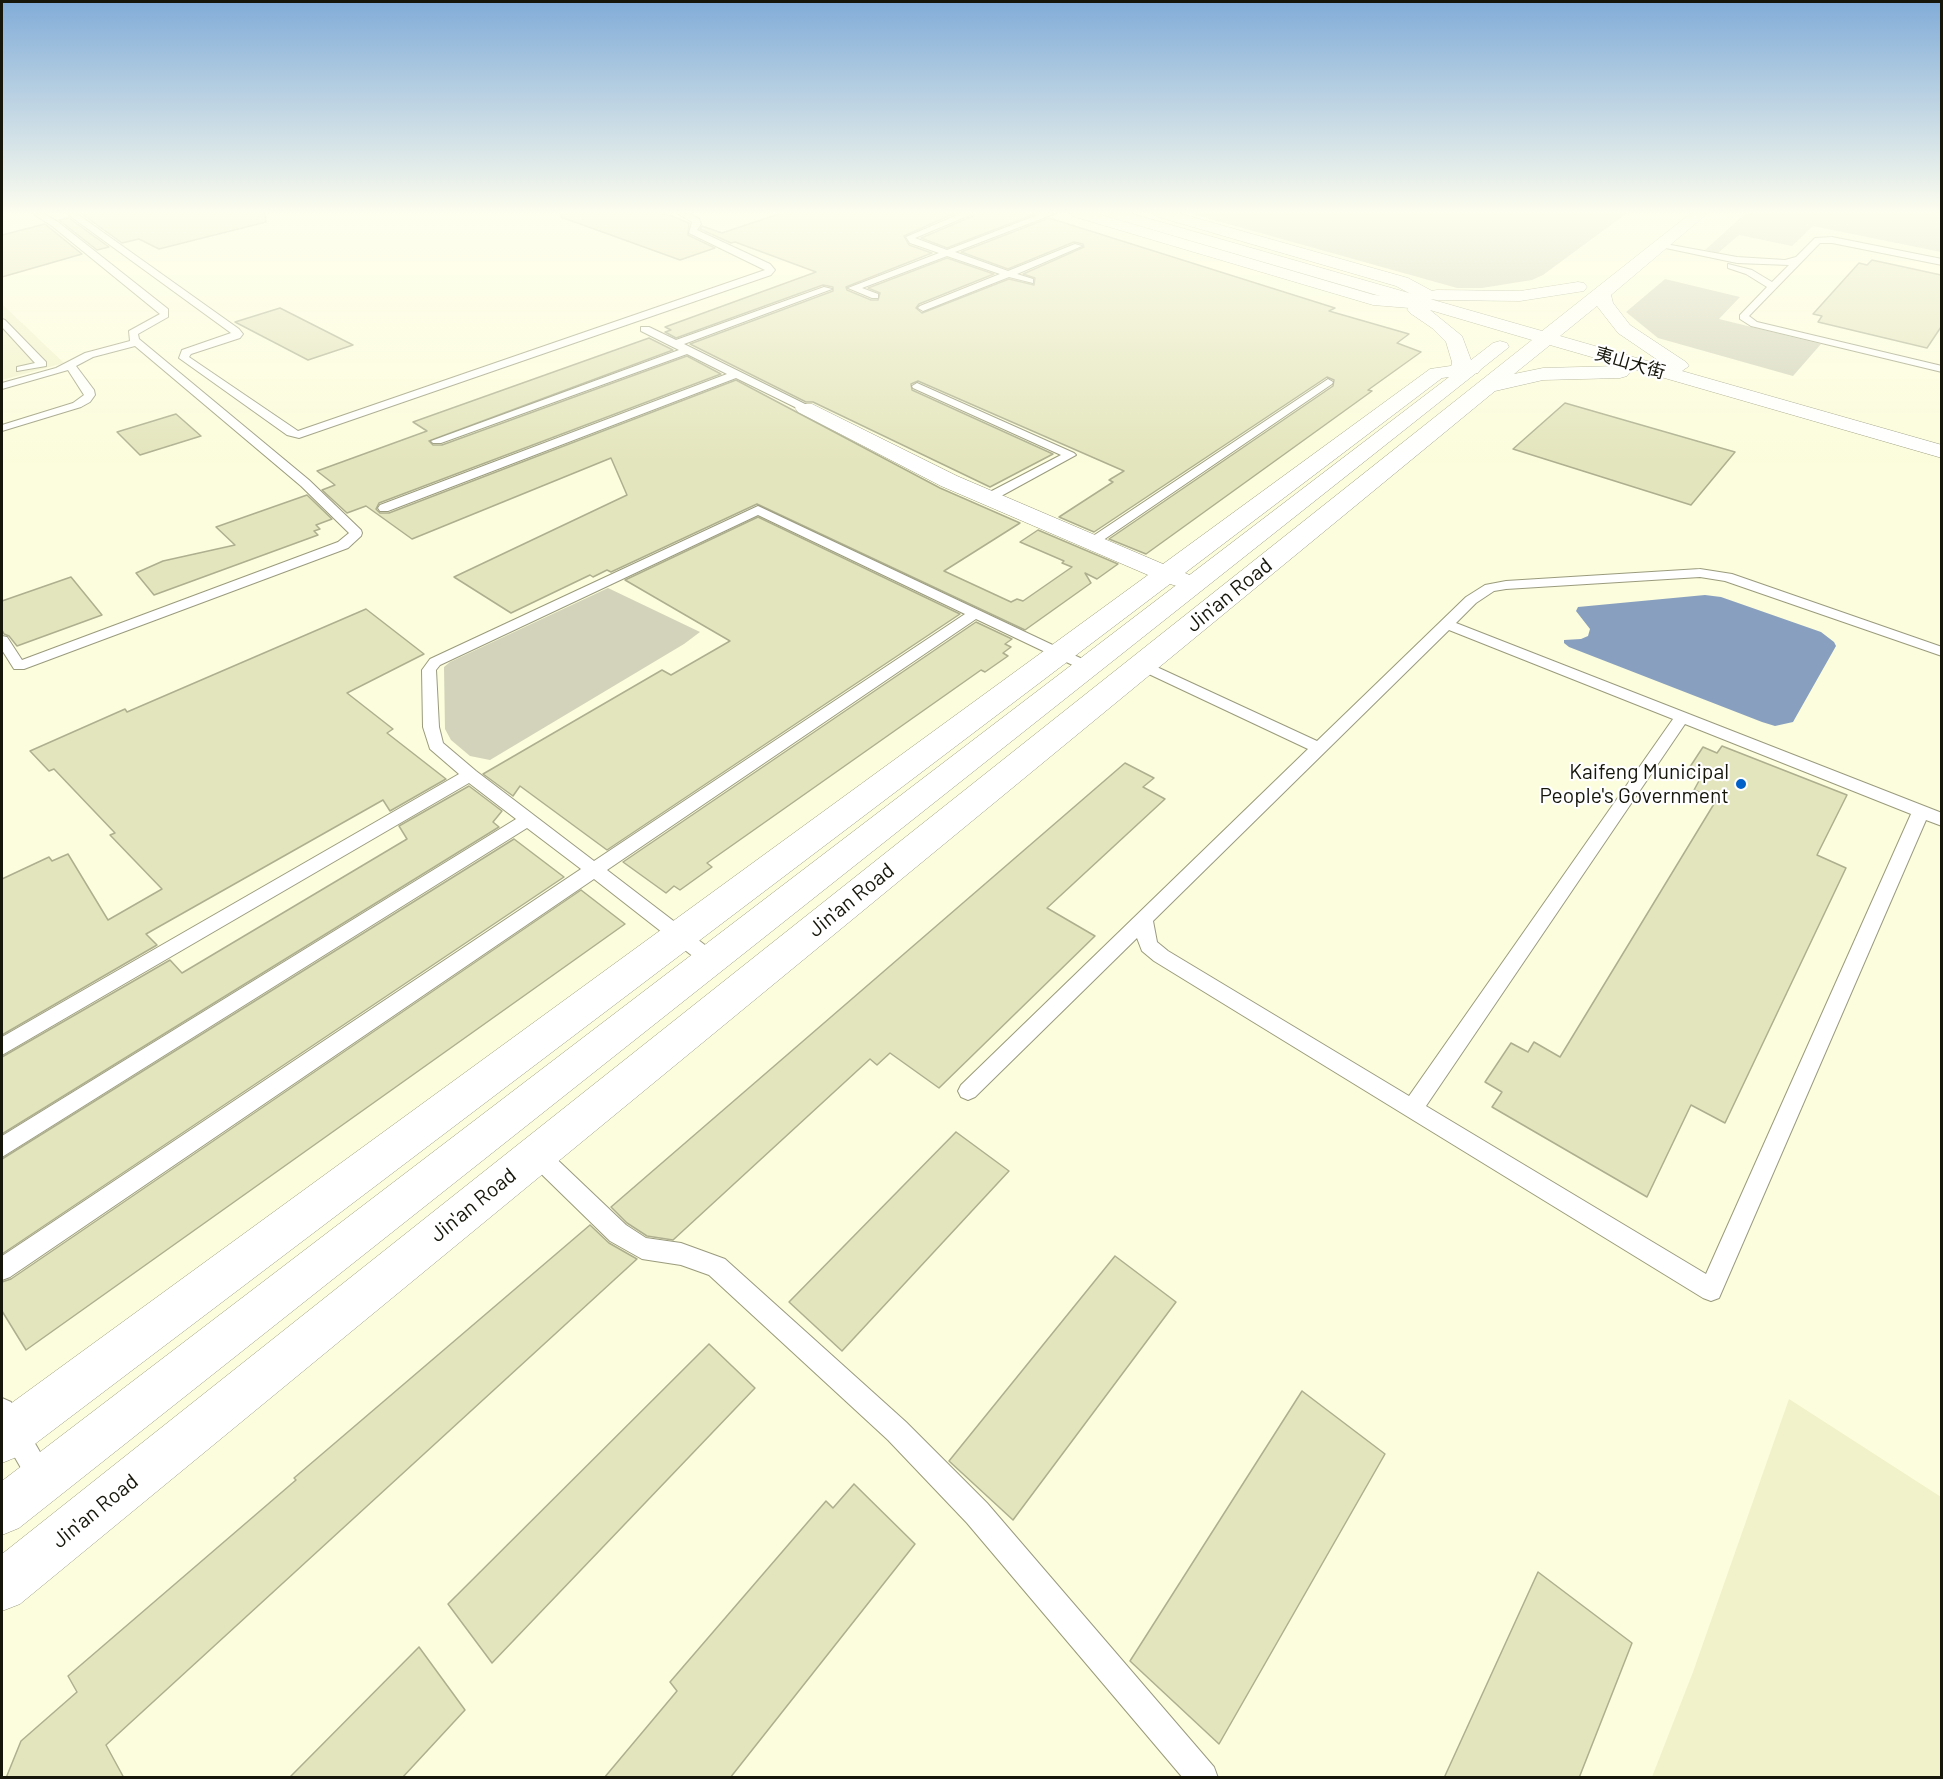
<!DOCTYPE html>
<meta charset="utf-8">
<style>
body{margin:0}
#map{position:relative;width:1943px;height:1779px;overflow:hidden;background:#fcfddc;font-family:Barlow,sans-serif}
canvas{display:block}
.frame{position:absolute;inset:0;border:3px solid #16160b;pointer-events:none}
</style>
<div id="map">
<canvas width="1943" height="1779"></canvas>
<div class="frame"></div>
</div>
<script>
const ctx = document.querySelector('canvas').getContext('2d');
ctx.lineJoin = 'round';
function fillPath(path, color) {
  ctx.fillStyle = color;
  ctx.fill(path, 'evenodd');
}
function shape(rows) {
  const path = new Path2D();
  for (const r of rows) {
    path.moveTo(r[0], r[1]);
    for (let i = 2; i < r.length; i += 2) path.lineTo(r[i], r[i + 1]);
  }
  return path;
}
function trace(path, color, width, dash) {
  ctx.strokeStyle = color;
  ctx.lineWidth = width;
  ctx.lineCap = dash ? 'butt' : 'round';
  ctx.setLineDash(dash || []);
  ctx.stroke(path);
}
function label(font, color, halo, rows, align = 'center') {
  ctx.font = font + ' Barlow,"Noto Sans SC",sans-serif';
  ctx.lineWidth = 4.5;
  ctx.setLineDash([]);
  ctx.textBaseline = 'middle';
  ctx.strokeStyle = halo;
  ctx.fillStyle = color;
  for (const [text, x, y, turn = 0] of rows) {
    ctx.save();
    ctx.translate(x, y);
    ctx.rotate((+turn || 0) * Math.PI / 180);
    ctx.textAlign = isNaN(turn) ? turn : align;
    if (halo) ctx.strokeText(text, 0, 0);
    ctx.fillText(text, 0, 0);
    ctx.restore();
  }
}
fillPath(shape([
 [2,304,64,363,2,380],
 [1789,1399,1941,1497,1941,1777,1652,1777,1693,1672]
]), '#f1f2ca');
fillPath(shape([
 [1189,213,1627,213,1543,275,1532,280,1482,288,1457,288],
 [1746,213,1941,213,1941,252,1813,226,1792,246,1739,235,1718,253,1705,250],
 [1665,279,1740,297,1719,319,1821,344,1793,376,1658,338,1626,312],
 [608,588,700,632,684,644,490,760,470,756,451,740,445,729,444,667,450,662]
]), '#d2d3ba');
fillPath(shape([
 [1705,595,1721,597,1821,632,1834,642,1836,646,1793,722,1775,726,1762,722,1569,647,1564,643,1564,640,1581,639,1588,636,1590,629,1576,611,1578,607]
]), '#889fc0');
const building = shape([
 [86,213,265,213,266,222,159,249,139,239,122,243,82,214,86,213],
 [562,213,664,213,689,223,688,235,715,248,680,260,561,217,562,213],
 [782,213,955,213,904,236,909,245,932,253,846,287,847,290,871,300,878,300,880,293,868,288,947,258,994,274,919,304,916,308,922,313,1009,279,1034,285,1035,278,1023,274,1084,247,1083,244,1074,242,1008,269,961,252,1049,218,1335,308,1329,311,1409,334,1397,343,1421,352,1368,390,1372,391,1146,554,1109,539,1333,386,1334,380,1327,377,1094,532,1059,517,1113,482,1109,480,1124,471,918,381,911,384,912,390,1053,454,990,487,813,402,806,402,690,344,833,291,833,287,823,285,676,338,665,332,671,330,665,327,816,272,735,242,731,243,700,229,702,226,722,233,782,213],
 [974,213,1033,213,1035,214,947,248,921,238,973,216,974,213],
 [69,218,109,247,97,250,59,220,69,218],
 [45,224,82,254,2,277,2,235,45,224],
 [1872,260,1941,275,1941,327,1927,348,1818,322,1822,316,1813,314,1859,263,1867,265,1872,260],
 [280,308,353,345,308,360,235,322,280,308],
 [649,338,673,350,429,441,433,445,442,445,687,356,721,374,379,503,376,509,380,513,389,513,736,380,940,488,1020,523,944,571,1011,602,1017,599,1023,601,1072,567,1062,563,1064,561,1020,542,1038,530,1118,564,1097,579,1085,573,1091,583,1025,630,757,504,611,572,607,570,593,577,590,575,511,613,454,577,627,495,611,458,412,539,366,506,347,513,322,490,335,485,317,471,427,431,413,422,649,338],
 [1565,403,1735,452,1691,505,1513,449,1565,403],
 [176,414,201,436,140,455,117,432,176,414],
 [307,495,332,519,316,525,320,529,314,531,318,535,154,595,136,573,163,561,235,545,216,527,307,495],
 [758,517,960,614,607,850,520,786,513,796,483,774,662,670,671,675,730,641,625,580,758,517],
 [71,577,102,615,17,646,9,636,4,634,2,630,2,601,71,577],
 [366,609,424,654,347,693,393,729,387,733,446,779,390,811,383,800,146,934,157,945,2,1035,2,879,49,857,52,861,68,854,108,920,162,889,110,835,115,833,54,769,49,771,30,751,125,709,127,712,366,609],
 [976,622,1012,639,1005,644,1011,647,1003,653,1008,656,985,672,981,670,707,863,712,867,680,890,674,886,666,893,623,862,976,622],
 [1722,746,1847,795,1817,855,1846,868,1725,1123,1691,1105,1647,1197,1492,1107,1502,1092,1485,1082,1511,1043,1528,1052,1534,1042,1560,1057,1717,799,1694,790,1700,779,1686,773,1703,747,1717,753,1722,746],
 [1125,763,1154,778,1143,787,1165,799,1047,908,1095,936,939,1088,890,1053,877,1065,870,1059,673,1240,647,1236,627,1223,611,1207,1125,763],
 [469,786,502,811,493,822,499,827,2,1134,2,1057,170,960,182,973,407,839,399,826,469,786],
 [514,839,564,877,2,1254,2,1159,514,839],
 [581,890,625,924,26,1350,2,1311,2,1282,11,1279,581,890],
 [956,1132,1009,1171,842,1351,789,1302,956,1132],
 [590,1225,609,1243,637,1259,106,1745,124,1778,6,1778,21,1741,77,1692,68,1676,296,1480,294,1478,590,1225],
 [1115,1256,1176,1302,1013,1520,949,1461,1115,1256],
 [709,1344,755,1388,492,1663,448,1604,709,1344],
 [1302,1391,1385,1454,1219,1744,1130,1661,1302,1391],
 [854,1484,915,1544,730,1778,604,1778,677,1691,670,1682,826,1501,833,1508,854,1484],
 [1538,1572,1632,1643,1579,1778,1444,1778,1538,1572],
 [419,1647,465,1710,402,1778,289,1778,419,1647]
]);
fillPath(building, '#e3e5bc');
trace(building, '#adaf8f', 1.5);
const service = shape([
 [32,213,43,213,58,222,168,309,168,317,138,334,139,339,309,480,361,530,362,533,361,536,348,548,24,669,14,669,2,650,2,636,7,637,22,660,338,542,349,533,301,486,135,346,93,357,76,366,94,390,95,395,90,402,81,407,2,431,2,425,73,403,84,395,68,370,2,389,2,383,56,368,85,353,130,341,129,331,160,314,52,226,32,213],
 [66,213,76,213,239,329,243,334,240,338,191,354,189,357,298,431,765,270,689,233,692,222,677,213,688,213,699,219,701,224,697,230,770,264,775,270,771,275,299,438,287,435,179,358,182,350,231,333,66,213],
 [962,213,972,214,915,238,947,250,1043,213,1056,213,955,252,1008,271,1075,244,1082,246,1017,274,1033,279,1033,283,1009,277,923,311,918,308,920,306,1000,274,947,256,862,288,878,294,878,298,872,298,848,288,939,253,910,243,906,237,962,213],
 [1832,237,1942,259,1942,265,1832,243,1820,243,1749,316,1757,322,1942,366,1942,372,1751,326,1740,319,1740,315,1767,287,1746,274,1728,268,1728,264,1752,270,1772,282,1789,265,1737,263,1656,246,1660,243,1737,257,1785,260,1796,257,1815,238,1832,237],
 [824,287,832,289,684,344,809,406,809,410,801,410,736,378,388,511,380,511,378,508,380,505,727,374,687,354,441,443,433,443,431,441,679,350,641,331,641,327,649,327,676,340,824,287],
 [2,319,5,320,46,362,46,366,17,371,17,367,35,363,2,327,2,319],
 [1328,379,1333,382,1332,384,1096,545,1091,546,1084,542,1328,379],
 [917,383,1074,453,1076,455,992,501,984,501,982,498,984,495,1061,455,913,388,912,386,917,383],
 [758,506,1093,664,1095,667,1093,670,1083,670,976,619,607,870,718,955,721,960,718,965,711,967,704,965,594,879,10,1277,2,1280,2,1256,581,869,527,828,2,1157,2,1136,516,819,469,783,2,1055,2,1037,459,774,430,749,423,727,422,670,430,659,758,506],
 [758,515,965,614,594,861,476,771,443,743,439,727,436,670,440,665,758,515],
 [1700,569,1732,574,1942,647,1942,656,1725,581,1700,577,1506,589,1494,591,1476,603,1456,623,1942,813,1942,826,1926,820,1719,1298,1711,1301,1703,1298,1154,961,1142,951,1137,938,975,1097,968,1100,961,1097,958,1091,961,1085,1308,749,1136,668,1134,665,1136,662,1146,662,1317,741,1466,597,1485,585,1506,581,1700,569],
 [1449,630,1673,719,1409,1096,1168,951,1157,942,1153,921,1449,630],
 [1685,724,1911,814,1706,1274,1426,1106,1685,724],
 [536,1144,544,1147,626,1225,646,1238,681,1243,725,1259,906,1422,987,1503,1214,1767,1218,1778,1183,1778,967,1523,888,1440,709,1275,681,1265,642,1259,610,1241,528,1161,525,1154,528,1147,536,1144],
 [2,1398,11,1402,51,1471,55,1480,51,1489,42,1493,33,1489,2,1435,2,1398]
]);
const minor = shape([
 [1070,213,1095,213,1374,295,1420,299,1396,286,1155,216,1153,213,1178,213,1408,278,1434,292,1437,296,1429,301,1431,304,1428,308,1422,309,1373,305,1072,216,1070,213],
 [1471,363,1478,365,1481,369,1478,373,1442,378,1185,573,1192,576,1195,581,1192,586,1183,588,1170,584,19,1456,2,1463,2,1410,1148,575,941,486,798,412,795,408,798,404,812,404,957,476,1163,564,1430,369,1471,363]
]);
const secondary = shape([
 [1104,213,1129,213,1542,331,1691,213,1708,213,1611,295,1613,303,1630,325,1686,362,1689,366,1682,371,1942,445,1942,458,1550,345,1514,374,1543,368,1620,366,1627,368,1630,372,1627,376,1620,378,1543,380,1495,391,20,1604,2,1611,2,1554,1532,340,1430,310,1462,336,1471,360,1493,343,1500,341,1507,343,1509,347,19,1528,2,1535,2,1481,1449,377,1452,362,1446,342,1432,328,1410,313,1407,309,1411,305,1106,216,1104,213],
 [1597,306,1618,333,1668,367,1560,336,1597,306],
 [1578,282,1584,283,1587,287,1584,291,1520,301,1437,300,1431,299,1428,295,1431,291,1437,290,1520,291,1578,282]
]);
trace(service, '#9a9b7d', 2);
trace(minor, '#9a9b7d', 1);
trace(secondary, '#9a9b7d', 1);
fillPath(service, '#fff');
fillPath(minor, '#fff');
fillPath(secondary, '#fff');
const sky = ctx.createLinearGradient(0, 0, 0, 463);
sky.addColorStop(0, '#81acd8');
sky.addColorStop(0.46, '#fefeef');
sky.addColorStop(1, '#fefeef00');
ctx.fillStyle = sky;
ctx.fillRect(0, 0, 1943, 463);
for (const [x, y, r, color] of [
 [1741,784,6,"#0260c9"]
]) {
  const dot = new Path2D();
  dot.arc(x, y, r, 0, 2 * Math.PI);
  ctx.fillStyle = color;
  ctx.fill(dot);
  trace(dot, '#fff', 2);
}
label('18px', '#16160b', '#fff', [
 ["夷山大街",1630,363,16]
]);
label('21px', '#16160b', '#fff', [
 ["Jin'an Road",1229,595,-39],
 ["Jin'an Road",851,900,-39],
 ["Jin'an Road",473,1205,-39],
 ["Jin'an Road",95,1511,-39]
]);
label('21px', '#16160b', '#fff', [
 ["Kaifeng Municipal",1729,772],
 ["People's Government",1729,796]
], 'right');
</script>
